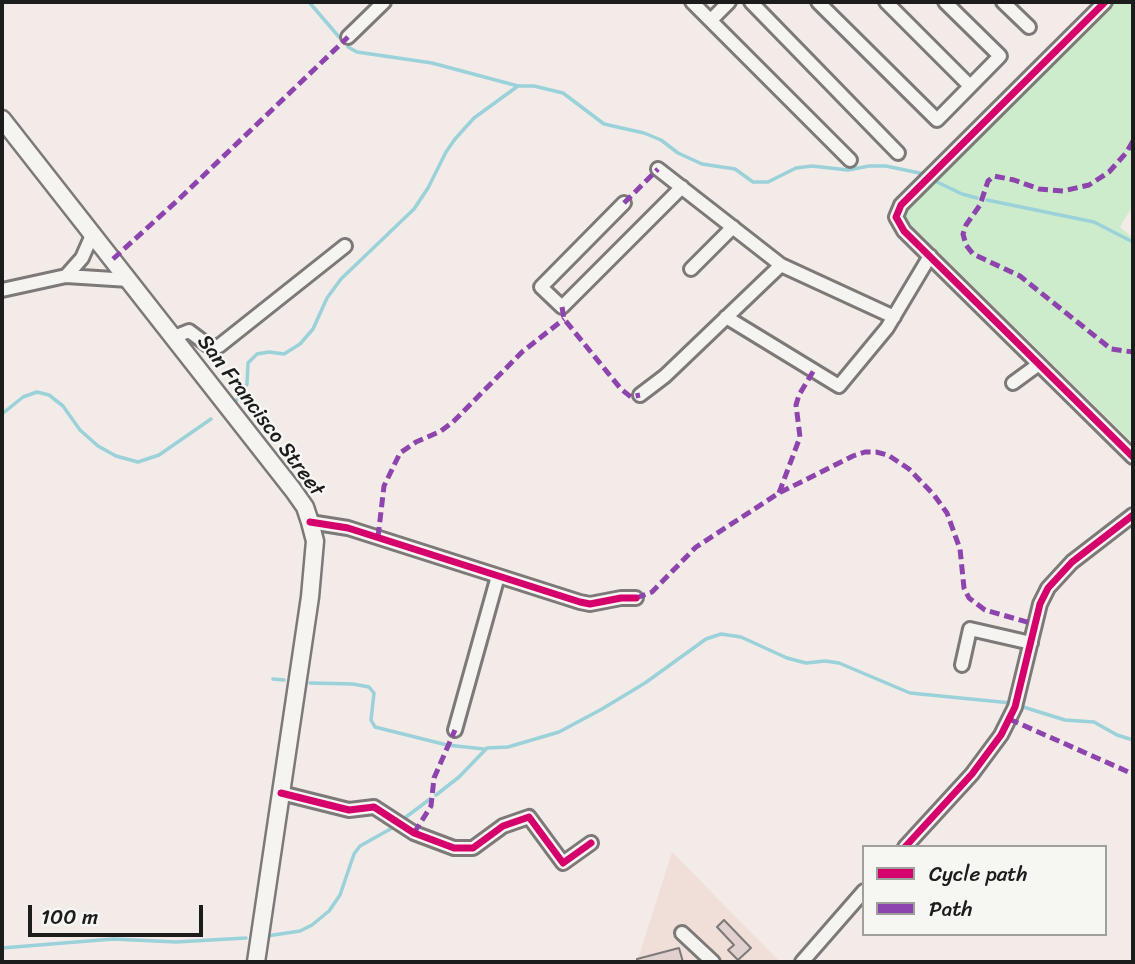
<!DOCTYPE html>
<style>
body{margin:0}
#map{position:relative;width:1135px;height:964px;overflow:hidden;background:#f2ebe8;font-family:Sriracha,sans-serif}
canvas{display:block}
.frame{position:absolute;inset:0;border:4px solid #1c1c1c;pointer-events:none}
.legend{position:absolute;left:862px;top:845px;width:245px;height:91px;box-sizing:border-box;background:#f6f6f2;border:2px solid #9f9f9c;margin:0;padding:9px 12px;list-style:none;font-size:21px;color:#1c1c1c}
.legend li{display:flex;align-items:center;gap:14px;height:35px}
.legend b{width:35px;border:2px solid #9f9f9c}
.scale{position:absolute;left:28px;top:905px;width:175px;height:32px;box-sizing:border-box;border:4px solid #1c1c1c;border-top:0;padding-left:9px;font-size:21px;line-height:24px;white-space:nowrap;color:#1c1c1c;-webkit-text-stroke:5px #f6f6f2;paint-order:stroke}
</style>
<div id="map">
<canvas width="1135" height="964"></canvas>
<div class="frame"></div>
<ul class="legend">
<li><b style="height:9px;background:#d6006c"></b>Cycle path</li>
<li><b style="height:9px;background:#8e44ad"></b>Path</li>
</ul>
<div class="scale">100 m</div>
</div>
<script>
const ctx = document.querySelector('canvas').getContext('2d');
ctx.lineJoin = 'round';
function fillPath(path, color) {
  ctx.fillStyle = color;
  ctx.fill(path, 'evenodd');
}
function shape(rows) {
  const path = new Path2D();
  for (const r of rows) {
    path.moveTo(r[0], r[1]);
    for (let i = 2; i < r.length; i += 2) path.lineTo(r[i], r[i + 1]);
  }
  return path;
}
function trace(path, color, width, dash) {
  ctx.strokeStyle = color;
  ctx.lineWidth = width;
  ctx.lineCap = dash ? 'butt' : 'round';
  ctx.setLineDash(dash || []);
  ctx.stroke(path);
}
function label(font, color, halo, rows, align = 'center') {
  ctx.font = font + ' Sriracha,sans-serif';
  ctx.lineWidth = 5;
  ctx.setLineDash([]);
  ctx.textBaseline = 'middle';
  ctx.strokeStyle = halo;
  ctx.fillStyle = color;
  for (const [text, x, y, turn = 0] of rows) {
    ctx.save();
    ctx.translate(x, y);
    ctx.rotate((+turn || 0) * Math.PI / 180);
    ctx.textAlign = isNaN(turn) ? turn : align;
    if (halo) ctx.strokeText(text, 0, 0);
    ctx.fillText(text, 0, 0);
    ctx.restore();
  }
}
fillPath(shape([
 [672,852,780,962,637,962]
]), '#f0dfd9');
fillPath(shape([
 [1114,2,1133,2,1133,205,1120,227,1133,238,1133,443,901,215]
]), '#cceccb');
trace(shape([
 [309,2,339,37],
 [348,47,357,52,432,63,518,86,534,86,563,93,604,124,644,133,661,140,678,153,702,164,735,169,753,182,768,182,796,168,812,166,848,170,869,166,886,166,924,174],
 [933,180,962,194,977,198],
 [987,200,1094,222,1133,242],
 [236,401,247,384,248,363,257,354,269,352,284,354,300,344,313,329,327,298,341,279,414,209,428,188,446,152,455,139,474,118,518,86],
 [2,414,23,397,37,392,49,395,63,406,80,430,98,446,116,456,138,462,159,455,211,419],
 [273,679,284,680],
 [310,683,353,684,369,687,374,693,371,720,375,727,447,745,484,749],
 [1020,706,1065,720,1094,722,1117,735,1133,740],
 [436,795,459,777,487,748,508,747,559,732,602,709,645,683,706,639,721,634,741,637,787,658,806,663,825,661,839,663,910,693,1011,703],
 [402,820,430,799],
 [267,936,300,931,312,925,329,911,340,895,354,854,360,846,394,827],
 [2,948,113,939,176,942,246,938]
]), '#9bd1d8', 3.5);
const building = shape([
 [724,920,751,948,738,960,728,950,734,945,717,927,724,920],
 [679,948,683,962,637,962,637,959,679,948]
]);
fillPath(building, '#e0d1ce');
trace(building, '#7c7978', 2);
const minor = shape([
 [692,2,850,160],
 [751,2,898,153],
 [818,2,937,120,1000,56,945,2],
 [886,2,970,86],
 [1003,2,1029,27],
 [1105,2,901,205,896,217,904,231,1133,457],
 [711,20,729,2],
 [348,37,384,2],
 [658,169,781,265,894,317],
 [624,203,541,287,562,307,682,187],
 [691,269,733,227],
 [66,276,82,258,93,233],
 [2,290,66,276,129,280],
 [726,317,839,386,887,328,930,256],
 [174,337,189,331,209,346,219,346,345,246],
 [1013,383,1039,364],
 [640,395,665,376,781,265],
 [310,522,348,528,580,602,590,604,621,598,636,598],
 [962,665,970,629,1031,643],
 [455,730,498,576],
 [281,793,349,810,374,807,414,833,454,848,473,848,503,826,529,817,563,863,591,843],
 [905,847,972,774,1001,735,1015,707,1040,604,1048,588,1072,562,1133,515],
 [682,933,713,962],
 [802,962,864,891]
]);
const major = shape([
 [2,119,293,490,305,507,310,522,315,541,310,597,256,962]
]);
trace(minor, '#7c7978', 18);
trace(major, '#7c7978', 21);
trace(minor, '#f5f4f1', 12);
trace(major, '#f5f4f1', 16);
trace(shape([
 [1133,141,1126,153,1109,172,1089,185,1063,191,1039,189,1014,180,994,176,988,181,980,205,966,225,963,234,966,245,973,254,1020,276,1111,349,1133,352],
 [624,203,658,169],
 [113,259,179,199,348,37],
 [562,307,564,319,621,389,631,397,640,395],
 [779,493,800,437,796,405,799,395,814,370],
 [378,537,384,486,400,453,416,442,441,431,453,422,522,352,564,319],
 [636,598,652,592,696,547,779,493,853,456,865,452,876,452,888,455,909,469,934,495,947,513,960,549,964,588,969,598,985,610,1034,624],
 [1009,719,1133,774],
 [414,833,431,806,434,778,455,730]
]), '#8e44ad', 5, [10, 5]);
trace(shape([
 [1105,2,901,205,896,217,904,231,1133,457],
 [310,522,348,528,580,602,590,604,621,598,636,598],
 [281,793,349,810,374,807,414,833,454,848,473,848,503,826,529,817,563,863,591,843],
 [905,847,972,774,1001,735,1015,707,1040,604,1048,588,1072,562,1133,515]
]), '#d6006c', 7);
label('21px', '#1c1c1c', '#f6f6f2', [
 ["San Francisco Street",260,416,53]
]);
</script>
